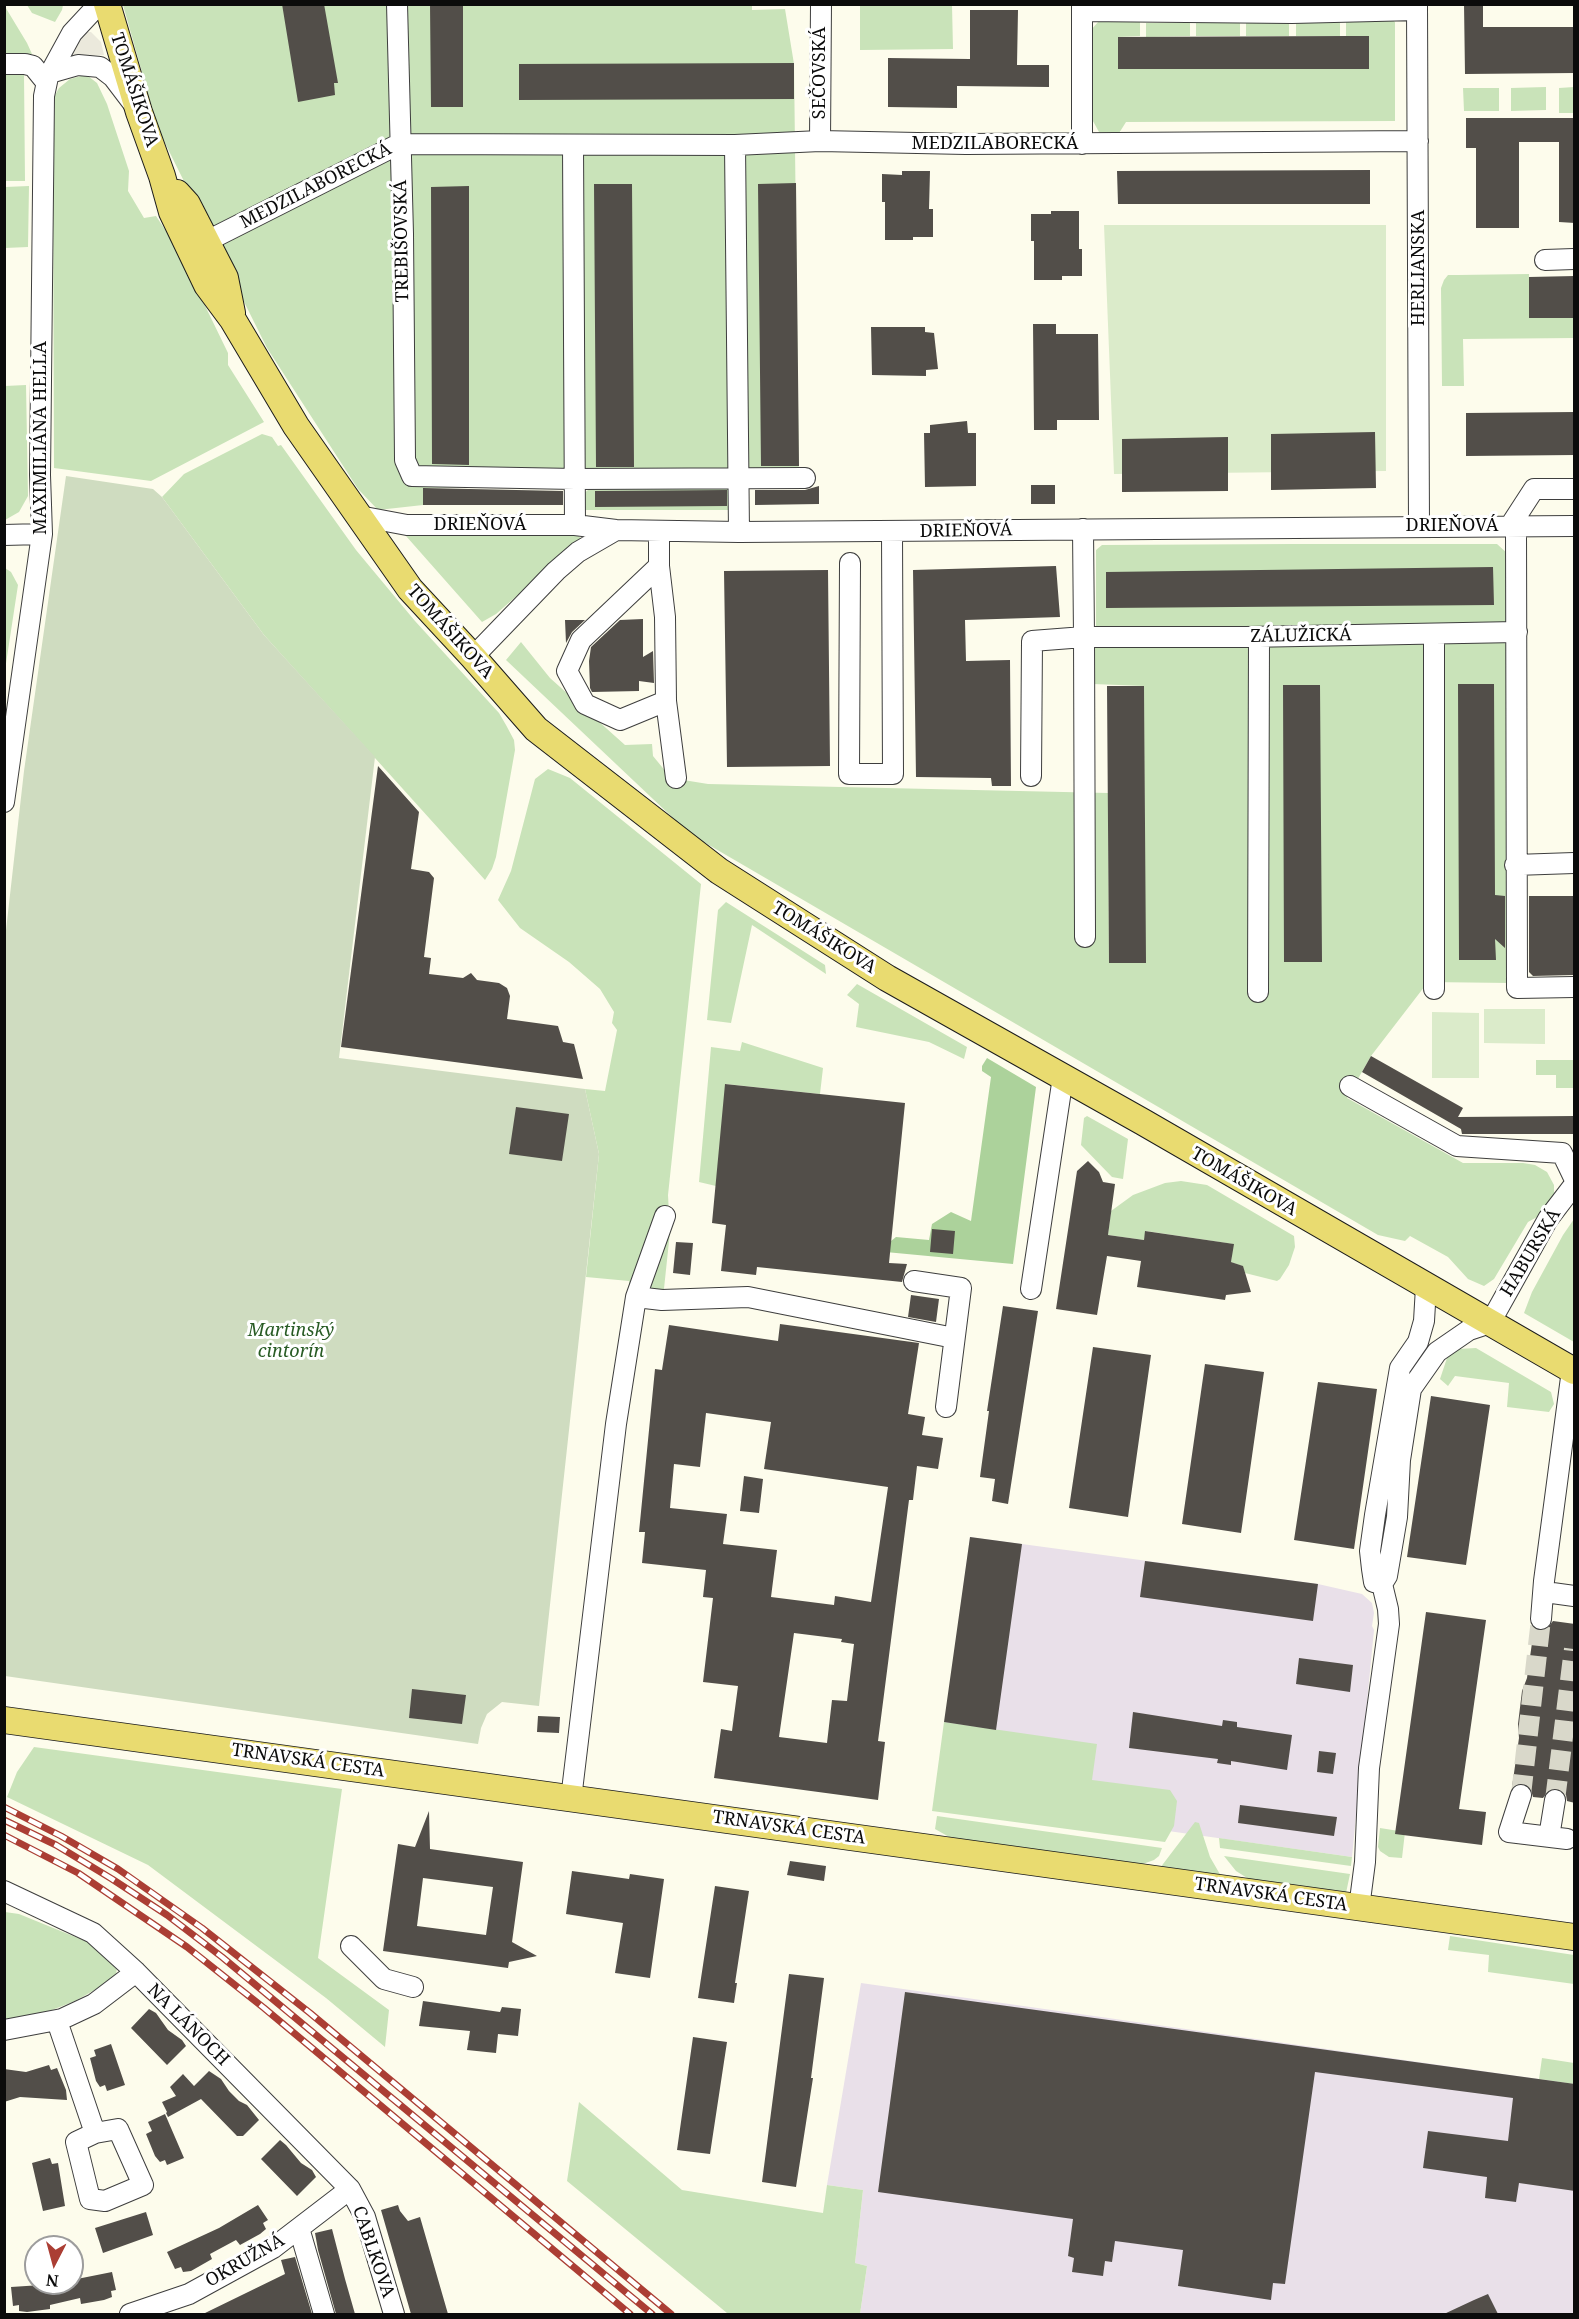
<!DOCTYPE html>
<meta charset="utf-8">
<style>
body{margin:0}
#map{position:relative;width:1579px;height:2319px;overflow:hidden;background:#fdfcec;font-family:"Noto Serif",serif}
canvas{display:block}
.frame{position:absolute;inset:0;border:6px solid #0b0b0b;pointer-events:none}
.north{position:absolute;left:24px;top:2235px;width:60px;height:60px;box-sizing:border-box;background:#fff;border:2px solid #9d9d9d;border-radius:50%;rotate:186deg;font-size:16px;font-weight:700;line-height:24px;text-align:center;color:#0b0b0b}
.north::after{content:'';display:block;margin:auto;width:21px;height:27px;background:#ab3e34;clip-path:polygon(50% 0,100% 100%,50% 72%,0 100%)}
</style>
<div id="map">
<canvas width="1579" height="2319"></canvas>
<div class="frame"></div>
<div class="north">N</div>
</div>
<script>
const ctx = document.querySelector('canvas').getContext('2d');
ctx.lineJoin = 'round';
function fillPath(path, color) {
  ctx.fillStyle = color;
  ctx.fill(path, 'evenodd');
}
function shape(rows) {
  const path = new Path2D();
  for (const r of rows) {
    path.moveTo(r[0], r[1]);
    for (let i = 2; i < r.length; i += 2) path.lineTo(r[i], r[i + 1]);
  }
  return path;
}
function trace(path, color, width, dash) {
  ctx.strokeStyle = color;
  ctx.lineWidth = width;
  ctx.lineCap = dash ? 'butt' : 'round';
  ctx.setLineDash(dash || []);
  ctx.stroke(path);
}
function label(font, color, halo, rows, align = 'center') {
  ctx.font = font + ' "Noto Serif",serif';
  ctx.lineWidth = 6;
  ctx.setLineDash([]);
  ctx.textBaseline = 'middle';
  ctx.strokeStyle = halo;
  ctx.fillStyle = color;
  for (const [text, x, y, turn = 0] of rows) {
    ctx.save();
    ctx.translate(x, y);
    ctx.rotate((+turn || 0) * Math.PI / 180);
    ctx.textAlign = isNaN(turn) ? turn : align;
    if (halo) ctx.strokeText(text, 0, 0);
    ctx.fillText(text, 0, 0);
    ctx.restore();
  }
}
fillPath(shape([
 [970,1537,1318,1584,1362,1594,1372,1603,1374,1613,1372,1626,1374,1630,1352,1857,935,1798],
 [861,1983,1574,2084,1574,2314,860,2314,867,2266,855,2263,863,2190,827,2185]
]), '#e9e0e9');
fillPath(shape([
 [752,4,752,10,785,9,794,64,799,482,732,483,732,500,728,510,583,510,584,493,595,485,424,488,423,505,378,510,358,489,267,348,158,129,123,5],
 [4,5,27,43,32,54,5,55],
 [27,5,63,5,62,10,55,22,32,13],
 [860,5,952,5,953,49,860,50],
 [1140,17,1140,36,1118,37,1118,69,1369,68,1369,36,1346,36,1346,18,1389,18,1395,22,1395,121,1126,122,1116,138,1107,137,1099,132,1088,112,1091,30,1099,21],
 [1196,17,1240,17,1240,36,1196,36],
 [1246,17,1289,17,1289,36,1246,36],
 [1296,22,1340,22,1340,36,1296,36],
 [1146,23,1190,23,1190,36,1146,37],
 [5,74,24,74,25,181,5,181],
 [81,76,88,76,97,83,107,104,129,171,128,191,144,218,156,216,176,246,228,353,228,365,264,422,151,481,54,468,53,163,55,95,59,88,70,79],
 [1546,87,1546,110,1511,111,1511,88],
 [1574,87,1574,113,1559,113,1559,88],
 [1463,88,1499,88,1499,111,1464,111],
 [29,186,28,247,5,248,5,187],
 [1529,274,1529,318,1574,318,1574,338,1463,339,1464,386,1442,386,1441,288,1444,280,1448,275,1458,275],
 [26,385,28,496,19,512,5,520,5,386],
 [262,434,272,437,278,446,281,445,356,550,415,621,499,713,506,725,514,740,515,750,496,857,492,869,485,880,264,635,162,497,184,474],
 [412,532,574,532,582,539,496,614,482,622,406,536],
 [1292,544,1497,544,1508,554,1509,632,1096,633,1096,550,1102,545],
 [5,568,11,572,18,585,5,670],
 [1501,639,1510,649,1510,983,1428,982,1371,1056,1347,1098,1463,1163,1523,1163,1535,1165,1547,1172,1554,1185,1554,1195,1546,1212,1528,1222,1494,1279,1484,1286,1468,1279,1448,1257,1410,1236,1405,1241,1378,1235,690,834,506,660,521,642,550,678,625,745,652,744,653,756,671,778,708,784,1108,793,1109,963,1145,963,1144,686,1093,684,1092,642],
 [548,769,570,778,701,884,668,1195,670,1232,663,1298,629,1293,629,1281,586,1277,599,1154,585,1089,605,1091,617,1030,612,1023,614,1012,600,989,569,962,520,928,498,900,511,871,535,779],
 [726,902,825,965,826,974,752,925,731,1023,707,1020,718,910],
 [857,984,967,1047,964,1059,929,1042,856,1027,859,1004,847,995],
 [742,1042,823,1068,820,1094,726,1084,716,1186,699,1182,711,1047,740,1051],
 [1536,1060,1574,1060,1574,1088,1556,1088,1556,1075,1536,1075],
 [1087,1116,1128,1139,1123,1179,1112,1177,1081,1145,1084,1118],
 [1181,1181,1207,1185,1294,1236,1295,1247,1289,1265,1280,1279,1277,1281,1245,1273,1242,1266,1231,1262,1233,1244,1146,1231,1144,1240,1108,1235,1111,1211,1133,1195,1165,1183],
 [1574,1219,1574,1342,1524,1313,1532,1292,1563,1235],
 [1476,1348,1551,1392,1554,1404,1549,1412,1507,1407,1509,1383,1455,1376,1448,1386,1440,1379,1449,1352,1458,1349],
 [944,1722,1097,1744,1092,1780,1170,1790,1177,1801,1174,1826,1165,1842,932,1811],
 [34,1747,342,1789,318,1958,389,2010,385,2047,326,1998,148,1865,7,1797,17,1772],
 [937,1816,1162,1848,1159,1856,1154,1860,1140,1865,951,1838,935,1829],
 [1195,1822,1199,1823,1210,1857,1221,1876,1160,1868],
 [1380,1828,1405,1832,1402,1858,1389,1857,1380,1851,1378,1847],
 [1219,1838,1352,1857,1351,1866,1220,1848],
 [1224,1856,1350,1874,1346,1893,1252,1881,1236,1871],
 [5,1912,19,1914,100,1947,117,1964,116,1978,75,2001,52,2010,26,2018,5,2019],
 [1450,1936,1574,1955,1574,1984,1488,1972,1489,1955,1448,1950],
 [1542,2058,1574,2063,1574,2084,1539,2079],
 [579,2102,682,2190,823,2213,827,2185,863,2190,855,2263,867,2266,860,2314,727,2313,567,2181]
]), '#c9e3b9');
fillPath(shape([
 [987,1058,1036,1087,1013,1264,790,1243,891,1241,896,1237,929,1240,932,1224,951,1212,971,1221,991,1077,982,1071,982,1066]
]), '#acd29b');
fillPath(shape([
 [66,476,153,489,162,497,264,635,375,757,339,1058,585,1089,599,1154,539,1706,502,1702,487,1714,481,1728,478,1744,5,1676,5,939,24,771]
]), '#cfdcc0');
fillPath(shape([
 [1104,225,1386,225,1386,471,1114,474],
 [1484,1009,1545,1009,1545,1044,1484,1043],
 [1432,1012,1479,1013,1479,1078,1432,1078]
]), '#dbebca');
fillPath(shape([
 [84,32,91,32,101,42,104,55,69,57]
]), '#ebe9dc');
fillPath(shape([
 [282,4,324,4,338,83,334,83,335,95,298,102],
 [430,4,463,4,463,107,431,107],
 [1464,4,1483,4,1483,27,1575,27,1575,73,1465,74],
 [970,10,1018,10,1017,65,1049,65,1049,87,957,86,957,108,888,107,888,58,970,59],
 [1346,36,1369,36,1369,69,1118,69,1118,37],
 [794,63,794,99,519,100,519,64],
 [1466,118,1575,118,1575,223,1559,222,1559,142,1519,142,1519,228,1476,228,1476,148,1466,148],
 [1370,170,1370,204,1118,204,1117,171],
 [902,171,930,171,929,209,933,209,933,237,913,237,913,240,885,240,885,202,882,202,882,174,902,175],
 [796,183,799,466,761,466,758,184],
 [594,184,632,184,634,467,596,467],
 [469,186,469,465,432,464,431,187],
 [1051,211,1079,211,1079,249,1082,249,1082,276,1062,276,1062,280,1034,280,1034,241,1031,241,1031,214,1051,214],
 [1575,276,1575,318,1529,318,1529,277],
 [1033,324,1056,324,1056,334,1098,334,1099,420,1057,420,1057,430,1034,430],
 [871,327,925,327,925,332,934,333,938,369,926,370,926,376,872,375],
 [1575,412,1575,455,1466,456,1466,413],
 [967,421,968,433,976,433,976,486,925,487,924,433,930,433,930,425],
 [1375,432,1376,488,1271,490,1271,434],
 [1228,437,1228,491,1122,492,1122,439],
 [1031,485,1055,485,1055,504,1031,504],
 [819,486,819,504,755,505,755,490,805,490],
 [423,488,563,491,563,505,423,505],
 [727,490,727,506,595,507,595,491],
 [1056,566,1060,617,965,620,966,661,1010,660,1011,786,992,786,991,778,916,777,913,570],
 [1493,567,1494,605,1106,608,1106,572],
 [828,570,830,766,727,767,724,571],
 [643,619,643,657,653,651,654,683,639,681,639,691,592,692,590,688,589,661,591,647,620,620],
 [565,620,585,620,572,632,566,643],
 [1458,684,1494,684,1495,895,1505,896,1505,948,1495,939,1496,960,1459,960],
 [1283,685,1320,685,1322,962,1284,962],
 [1107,686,1144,686,1146,963,1109,963],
 [378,766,419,812,411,869,429,872,434,878,424,957,431,958,429,974,463,978,471,973,477,980,499,983,507,988,510,996,507,1019,558,1026,563,1042,574,1044,583,1079,341,1047],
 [1529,896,1574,896,1574,975,1533,976,1529,972],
 [1371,1056,1463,1108,1458,1117,1575,1116,1575,1134,1462,1134,1461,1129,1362,1072],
 [725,1084,905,1103,889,1263,907,1264,902,1282,757,1267,756,1275,721,1271,726,1225,712,1223],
 [516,1107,569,1114,562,1161,509,1154],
 [1088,1161,1099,1172,1103,1182,1115,1184,1108,1235,1144,1240,1145,1231,1234,1244,1231,1262,1243,1266,1251,1292,1226,1295,1225,1300,1137,1287,1141,1261,1107,1256,1097,1315,1056,1309,1077,1171],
 [932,1229,955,1231,953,1254,930,1252],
 [676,1242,693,1243,690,1275,673,1273],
 [911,1295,939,1299,936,1322,908,1317],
 [1003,1306,1038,1311,1008,1504,992,1501,995,1479,980,1477,989,1411,987,1411],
 [780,1324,919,1343,908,1414,925,1417,922,1435,943,1438,938,1469,917,1466,913,1500,909,1500,878,1741,885,1742,878,1800,714,1778,721,1729,732,1731,738,1686,703,1682,713,1598,703,1597,706,1570,642,1563,645,1532,639,1532,655,1369,662,1370,669,1325,778,1341],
 [706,1413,771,1422,764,1469,888,1487,871,1602,835,1596,834,1605,771,1597,777,1550,723,1544,727,1514,670,1508,674,1464,700,1467],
 [794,1633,842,1639,841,1642,854,1644,847,1701,832,1700,827,1743,779,1737],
 [1093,1347,1151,1355,1128,1517,1069,1508],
 [1205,1364,1264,1372,1241,1533,1182,1524],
 [1318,1382,1377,1389,1354,1549,1294,1540],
 [1431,1396,1490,1405,1466,1565,1407,1557],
 [744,1476,763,1479,759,1513,740,1511],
 [970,1537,1022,1544,996,1730,944,1722],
 [1145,1561,1318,1584,1313,1621,1140,1597],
 [1426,1612,1486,1620,1459,1809,1486,1812,1482,1845,1395,1834],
 [1553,1621,1575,1624,1575,1803,1567,1801,1566,1795,1557,1788,1550,1789,1543,1798,1533,1797,1530,1787,1525,1784,1518,1783,1512,1787,1519,1738,1518,1724,1522,1691,1527,1678,1534,1629,1546,1630],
 [1299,1658,1353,1665,1350,1692,1296,1684],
 [412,1689,466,1695,462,1724,409,1718],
 [1133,1712,1222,1726,1223,1720,1237,1722,1237,1727,1292,1735,1287,1770,1231,1761,1231,1765,1217,1763,1218,1759,1129,1748],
 [538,1716,560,1717,559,1733,537,1732],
 [1319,1751,1336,1753,1333,1774,1317,1772],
 [1240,1805,1337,1817,1334,1836,1238,1823],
 [429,1811,430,1849,523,1862,512,1942,537,1956,509,1962,508,1968,383,1951,398,1844,415,1847],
 [423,1878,493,1887,486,1935,417,1926],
 [790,1861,826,1866,824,1881,787,1875],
 [572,1871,629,1879,630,1874,664,1879,650,1978,615,1973,623,1923,566,1914],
 [715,1886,749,1891,735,1983,737,1983,734,2003,698,1998],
 [789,1974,824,1978,811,2078,813,2078,796,2187,762,2182],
 [905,1992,1575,2084,1575,2191,1519,2183,1516,2202,1485,2198,1487,2177,1423,2168,1428,2131,1508,2141,1513,2098,1315,2072,1285,2284,1273,2283,1271,2300,1178,2286,1183,2250,1115,2241,1112,2262,1105,2261,1103,2276,1072,2272,1074,2258,1068,2256,1073,2219,878,2192],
 [423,2001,500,2012,502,2007,521,2009,518,2036,498,2034,496,2053,467,2050,470,2031,419,2026],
 [149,2009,156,2013,168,2030,182,2040,186,2046,167,2065,131,2028],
 [693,2037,727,2042,710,2154,677,2150],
 [111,2044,125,2085,107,2091,105,2085,100,2087,96,2081,90,2058,96,2056,94,2050],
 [49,2065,51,2070,57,2068,66,2090,67,2100,20,2097,4,2102,4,2069,26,2072],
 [209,2071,221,2079,229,2091,239,2101,247,2105,259,2120,243,2136,237,2136,201,2099,168,2117,166,2113,167,2112,162,2102,176,2096,170,2087,183,2074,194,2086],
 [165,2114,184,2158,167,2165,165,2160,160,2162,155,2156,146,2134,152,2131,148,2122],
 [280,2140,286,2145,301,2163,312,2170,316,2177,297,2196,261,2159],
 [50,2158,52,2164,58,2163,65,2206,43,2211,32,2163],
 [258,2205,268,2220,263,2223,266,2229,260,2234,240,2245,236,2240,210,2254,212,2259,191,2271,183,2272,181,2267,175,2269,167,2252,219,2228],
 [398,2205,400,2211,408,2221,420,2217,448,2314,411,2314,381,2210],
 [146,2212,153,2235,103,2253,95,2228],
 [332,2229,345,2279,355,2314,336,2314,318,2250,315,2233],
 [295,2257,312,2314,203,2314,285,2274,281,2260],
 [112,2272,116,2290,111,2291,112,2297,104,2300,81,2304,80,2298,50,2305,50,2309,27,2312,19,2311,19,2305,13,2306,11,2287,72,2283,72,2280],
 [1488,2294,1498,2314,1444,2314,1474,2300]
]), '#524e49');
trace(shape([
 [1521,1795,1541,1619],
 [1555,1800,1574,1649]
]), '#d9d8ca', 20, [20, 10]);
const minor = shape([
 [397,4,403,234,405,460,412,476,575,479,805,478],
 [1082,4,1082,144],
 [1417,4,1419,526],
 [1082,11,1292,13,1417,10],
 [4,64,25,64,33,66,46,82],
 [50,73,78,65,100,67,113,77,132,102],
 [820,141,821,4],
 [573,145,575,525],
 [735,145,739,532],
 [207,241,399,144,735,145,820,141,966,144,1418,141],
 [1545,260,1574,259],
 [359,516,407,525,575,525,616,530,739,532,1574,526],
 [1510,526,1534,489,1574,489],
 [1516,526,1517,988,1574,987],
 [659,531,659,566,665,617,666,701,676,778],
 [4,535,42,534],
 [850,563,849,774,893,774,892,532],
 [659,566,581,640,567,671,585,704,620,720,666,701],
 [473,657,556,571,578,552,616,530],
 [1031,776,1032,641,1084,637,1083,529],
 [4,802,42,534,40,475,44,96,48,77,72,33,99,4],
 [1515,865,1574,863],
 [1085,937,1084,637,1246,637,1517,632],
 [1434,989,1434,634],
 [1258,992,1259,637],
 [1350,1086,1457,1146,1562,1153,1574,1178],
 [914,1281,961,1288,946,1407],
 [1031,1289,1063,1077],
 [636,1297,662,1300,748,1297,954,1338],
 [1382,1584,1374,1582,1372,1569,1370,1551,1375,1515,1400,1368,1418,1342,1424,1321,1426,1287],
 [1545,1592,1574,1596],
 [1541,1619,1544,1581,1572,1370],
 [1521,1795,1509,1832,1567,1839],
 [571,1799,616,1424,636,1297,665,1216],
 [1549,1837,1555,1800],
 [4,1891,93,1933,136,1972,350,2189,365,2217,394,2314],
 [1359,1908,1365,1862,1369,1768,1389,1624,1388,1609,1382,1584,1387,1576,1397,1517,1400,1460,1411,1389,1437,1352,1469,1330,1490,1323,1548,1219,1574,1185],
 [351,1946,384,1979,413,1987],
 [57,2021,95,2133,76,2142,90,2199,105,2201,143,2185,118,2129,95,2133],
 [4,2030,62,2019,94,2004,136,1972],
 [299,2228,324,2314],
 [130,2314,189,2294,273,2248,350,2189]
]);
const major = shape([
 [107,4,139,112,162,176,172,212,207,285,233,320,296,426,410,589,473,657,536,729,719,871,887,978,1143,1122,1574,1371],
 [177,193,187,204,225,278,232,313],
 [4,1720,1574,1937]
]);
trace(minor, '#3e3e3e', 22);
trace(major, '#1c1c1c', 28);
trace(minor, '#fff', 20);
trace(major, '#e9db70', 26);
const rail = shape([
 [4,1807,61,1836,118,1869,202,1928,310,2013,671,2314],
 [4,1820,56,1845,112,1879,167,1915,222,1957,652,2314],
 [4,1835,78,1873,187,1947,264,2008,630,2314]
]);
trace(rail, '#ab3e34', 7);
trace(rail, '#fff', 4.5, [14]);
label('18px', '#0b0b0b', '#fff', [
 ["SEČOVSKÁ",820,73,-90],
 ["TOMÁŠIKOVA",134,90,72],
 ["MEDZILABORECKÁ",995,144],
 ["MEDZILABORECKÁ",316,186,-27],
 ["TREBIŠOVSKÁ",402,241,-91],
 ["HERLIANSKA",1419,268,-90],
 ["MAXIMILIÁNA HELLA",41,438,-90],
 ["DRIEŇOVÁ",480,525],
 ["DRIEŇOVÁ",1452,526],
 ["DRIEŇOVÁ",966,531,-1],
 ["TOMÁŠIKOVA",450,632,48],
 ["ZÁLUŽICKÁ",1301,636,-1],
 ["TOMÁŠIKOVA",824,938,32],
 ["TOMÁŠIKOVA",1244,1182,30],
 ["HABURSKÁ",1531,1253,-59],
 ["TRNAVSKÁ CESTA",308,1761,8],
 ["TRNAVSKÁ CESTA",789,1828,8],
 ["TRNAVSKÁ CESTA",1271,1895,8],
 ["NA LÁNOCH",188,2025,45],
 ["CABLKOVA",373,2252,71],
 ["OKRUŽNÁ",245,2261,-30]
]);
label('italic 18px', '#285b24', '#fff', [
 ["Martinský",291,1331],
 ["cintorín",291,1352]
]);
</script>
